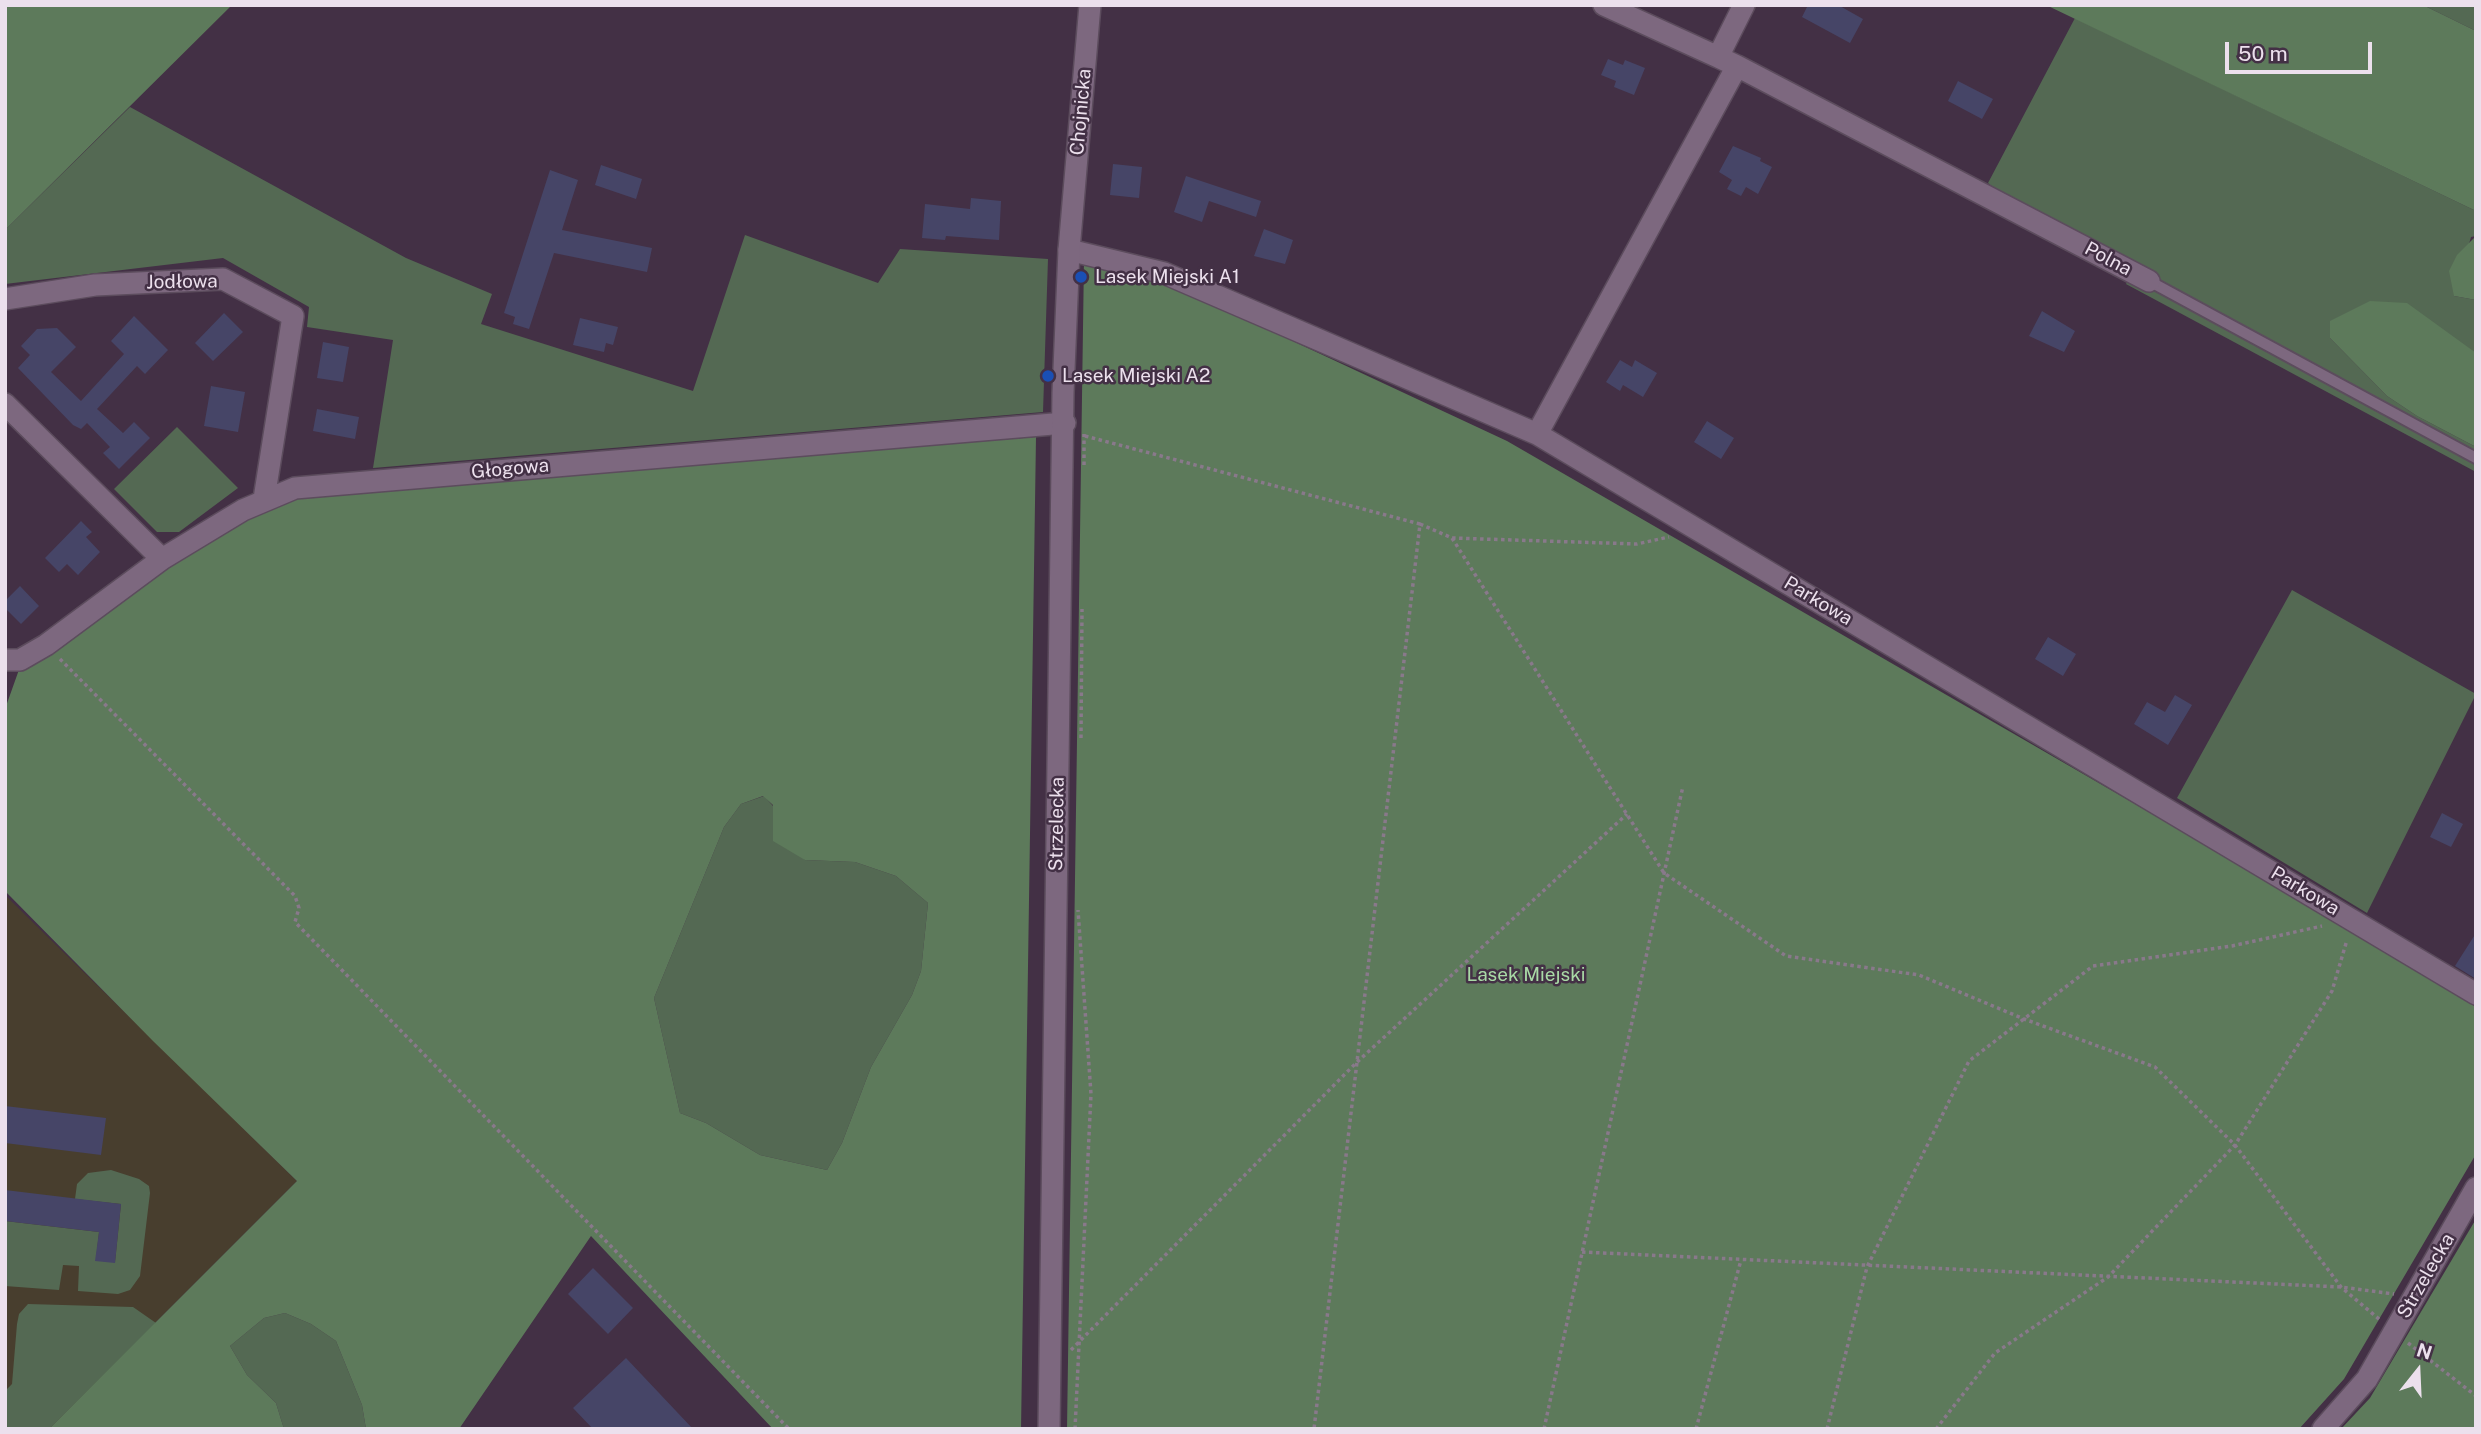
<!DOCTYPE html>
<meta charset="utf-8">
<style>
body{margin:0}
#map{position:relative;width:2481px;height:1434px;overflow:hidden;background:#433045;font-family:"Public Sans",sans-serif}
canvas{display:block}
.frame{position:absolute;inset:0;border:7px solid #ece0ed;pointer-events:none}
.north{position:absolute;left:2383px;top:1336px;width:70px;height:70px;-webkit-text-stroke:5px #433045;paint-order:stroke;rotate:18deg;font-size:19px;font-weight:700;line-height:28px;text-align:center;color:#ece0ed}
.north::after{content:'';display:block;margin:auto;width:24px;height:32px;background:#ece0ed;clip-path:polygon(50% 0,100% 100%,50% 72%,0 100%)}
.scale{position:absolute;left:2225px;top:42px;width:147px;height:32px;box-sizing:border-box;border:4px solid #ece0ed;border-top:0;padding-left:9px;font-size:21px;line-height:24px;white-space:nowrap;color:#ece0ed;-webkit-text-stroke:5px #433045;paint-order:stroke}
</style>
<div id="map">
<canvas width="2481" height="1434"></canvas>
<div class="frame"></div>
<div class="north">N</div>
<div class="scale">50 m</div>
</div>
<script>
const ctx = document.querySelector('canvas').getContext('2d');
ctx.lineJoin = 'round';
function fillPath(path, color) {
  ctx.fillStyle = color;
  ctx.fill(path, 'evenodd');
}
function shape(rows) {
  const path = new Path2D();
  for (const r of rows) {
    path.moveTo(r[0], r[1]);
    for (let i = 2; i < r.length; i += 2) path.lineTo(r[i], r[i + 1]);
  }
  return path;
}
function trace(path, color, width, dash) {
  ctx.strokeStyle = color;
  ctx.lineWidth = width;
  ctx.lineCap = dash ? 'butt' : 'round';
  ctx.setLineDash(dash || []);
  ctx.stroke(path);
}
function label(font, color, halo, rows, align = 'center') {
  ctx.font = font + ' "Public Sans",sans-serif';
  ctx.lineWidth = 5;
  ctx.setLineDash([]);
  ctx.textBaseline = 'middle';
  ctx.strokeStyle = halo;
  ctx.fillStyle = color;
  for (const [text, x, y, turn = 0] of rows) {
    ctx.save();
    ctx.translate(x, y);
    ctx.rotate((+turn || 0) * Math.PI / 180);
    ctx.textAlign = isNaN(turn) ? turn : align;
    if (halo) ctx.strokeText(text, 0, 0);
    ctx.fillText(text, 0, 0);
    ctx.restore();
  }
}
fillPath(shape([
 [5,895,297,1181,49,1429,5,1429]
]), '#483e2e');
fillPath(shape([
 [2423,5,2476,5,2476,31],
 [2075,18,2476,211,2476,236,2471,237,2454,296,2476,300,2476,353,2331,321,2330,338,2387,396,2417,416,2476,447,2476,472,2126,284,2136,267,2006,199,1988,183],
 [130,107,406,258,492,294,481,324,693,391,745,235,878,283,900,249,1048,259,1043,412,373,468,393,340,307,327,309,307,223,258,5,284,5,230],
 [177,427,238,488,179,532,157,532,114,489],
 [2292,590,2476,694,2367,913,2177,798],
 [764,796,773,806,805,860,855,862,896,876,928,903,921,971,912,995,871,1067,842,1143,827,1170,760,1155,706,1123,680,1113,654,998,724,827,741,804],
 [111,1170,139,1179,149,1186,150,1193,140,1276,130,1290,118,1294,78,1291,79,1266,63,1265,59,1290,5,1286,5,1221,99,1232,96,1260,115,1262,121,1204,75,1199,77,1184,88,1173],
 [28,1304,133,1307,156,1323,49,1429,5,1429,5,1391,12,1384,17,1324,19,1314],
 [285,1313,311,1324,336,1341,362,1405,366,1429,284,1429,276,1403,247,1375,230,1346,264,1318]
]), '#546953');
fillPath(shape([
 [5,5,232,5,5,230],
 [2046,5,2423,5,2476,31,2476,211],
 [2476,236,2476,300,2454,296,2449,271,2457,255],
 [1084,259,1162,280,1507,441,2355,931,2476,1007,2476,1154,2344,1379,2299,1429,1067,1429],
 [2370,301,2407,303,2476,353,2476,447,2417,416,2387,396,2330,338,2330,321],
 [1036,437,1021,1429,773,1429,591,1236,459,1429,366,1429,362,1405,336,1341,311,1324,285,1313,264,1318,230,1346,247,1375,276,1403,284,1429,49,1429,297,1181,153,1041,5,891,5,709,21,664,175,564,242,517,293,493],
 [763,796,773,805,773,841,805,860,855,862,896,876,928,903,921,971,912,995,871,1067,842,1143,827,1170,760,1155,706,1123,680,1113,654,998,724,827,741,804],
 [2476,1219,2476,1429,2341,1429,2370,1398]
]), '#5d7a5b');
fillPath(shape([
 [1808,5,1838,5,1863,19,1850,43,1802,17],
 [1608,59,1623,65,1625,60,1645,68,1634,95,1614,87,1616,81,1601,75],
 [1958,81,1993,99,1982,119,1948,101],
 [1733,146,1761,158,1760,161,1772,167,1758,194,1746,187,1741,196,1727,189,1732,180,1719,172],
 [1113,164,1142,167,1139,198,1110,195],
 [601,165,642,179,636,199,595,185],
 [550,170,578,180,562,230,652,248,647,272,554,253,529,329,513,324,515,317,504,313],
 [1186,176,1261,201,1256,217,1209,201,1202,222,1174,212],
 [971,198,1001,201,999,240,946,236,945,240,922,238,925,204,970,209],
 [1264,229,1293,240,1285,264,1254,256],
 [2042,311,2075,331,2064,352,2029,336],
 [224,313,243,332,213,361,195,343],
 [134,316,168,350,145,374,137,366,97,409,123,433,134,422,150,438,119,469,103,453,110,447,87,423,81,429,73,425,18,368,30,355,21,346,37,329,57,328,76,347,51,372,81,401,124,354,111,341],
 [580,318,618,327,613,345,606,343,604,352,573,345],
 [323,342,349,347,343,382,317,378],
 [1620,360,1632,367,1635,360,1657,373,1643,397,1623,385,1620,391,1606,382],
 [211,386,245,392,238,432,204,426],
 [317,409,359,417,355,439,313,431],
 [1707,421,1734,438,1721,459,1694,442],
 [81,521,92,532,86,537,100,552,78,575,67,564,59,572,45,558],
 [20,586,39,606,21,624,5,608,5,601],
 [2048,637,2076,654,2063,676,2035,659],
 [2175,695,2192,705,2168,745,2134,724,2147,702,2165,712],
 [2442,813,2463,824,2451,847,2430,837],
 [2476,933,2476,979,2455,966],
 [5,1106,106,1118,101,1155,5,1143],
 [5,1190,121,1204,115,1263,95,1261,99,1232,5,1221],
 [593,1268,633,1308,608,1334,568,1294],
 [626,1358,693,1429,593,1429,573,1408]
]), '#464567');
const lane = shape([
 [2149,281,2476,458]
]);
const street = shape([
 [1604,5,1718,57,1744,5],
 [1718,57,1737,66,1537,434,2476,994],
 [1737,66,2149,281],
 [1069,250,1164,273,1537,434],
 [5,299,95,285,223,279,293,316,264,499],
 [5,404,162,559],
 [5,660,20,660,46,645,162,559,243,510,295,488,1065,423],
 [2323,1429,2367,1379,2476,1188]
]);
const secondary = shape([
 [1049,1429,1063,393,1069,250,1090,5]
]);
trace(lane, '#5c4c5d', 14);
trace(street, '#5c4c5d', 24);
trace(secondary, '#5c4c5d', 24);
trace(shape([
 [1085,436,1420,524,1314,1429],
 [1084,465,1084,434],
 [1420,524,1452,538,1637,544,1669,537],
 [1452,538,1664,873,1786,956,1919,975,2024,1019,2155,1067,2235,1145,2341,1287,2380,1320],
 [60,659,295,896,299,908,295,922,789,1429],
 [1081,738,1082,609],
 [1582,1252,2341,1287,2394,1294],
 [2408,1343,2476,1396],
 [1071,1350,1356,1063,1627,814],
 [1075,1429,1091,1094,1078,910],
 [1544,1429,1683,786],
 [1696,1429,1741,1260],
 [1827,1429,1867,1267,1969,1061,2093,966,2232,946,2322,926],
 [1936,1429,1995,1353,2108,1277,2235,1145,2332,991,2347,940]
]), '#89798b', 3.5, [3.5, 3.5]);
trace(lane, '#7d687f', 10);
trace(street, '#7d687f', 21);
trace(secondary, '#7d687f', 21);
for (const [x, y, r, color] of [
 [1081,277,7,"#1a4fb4"],
 [1048,376,7,"#1a4fb4"]
]) {
  const dot = new Path2D();
  dot.arc(x, y, r, 0, 2 * Math.PI);
  ctx.fillStyle = color;
  ctx.fill(dot);
  trace(dot, '#433045', 2.5);
}
label('19px', '#ece0ed', '#433045', [
 ["Chojnicka",1081,112,-85],
 ["Polna",2108,259,28],
 ["Jodłowa",182,282,-1],
 ["Głogowa",510,469,-5],
 ["Parkowa",1818,601,31],
 ["Strzelecka",1057,824,-89],
 ["Parkowa",2305,891,31],
 ["Strzelecka",2426,1276,-60]
]);
label('19px', '#ece0ed', '#433045', [
 ["Lasek Miejski A1",1095,277],
 ["Lasek Miejski A2",1062,376]
], 'left');
label('19px', '#a9daa6', '#433045', [
 ["Lasek Miejski",1526,975]
]);
</script>
